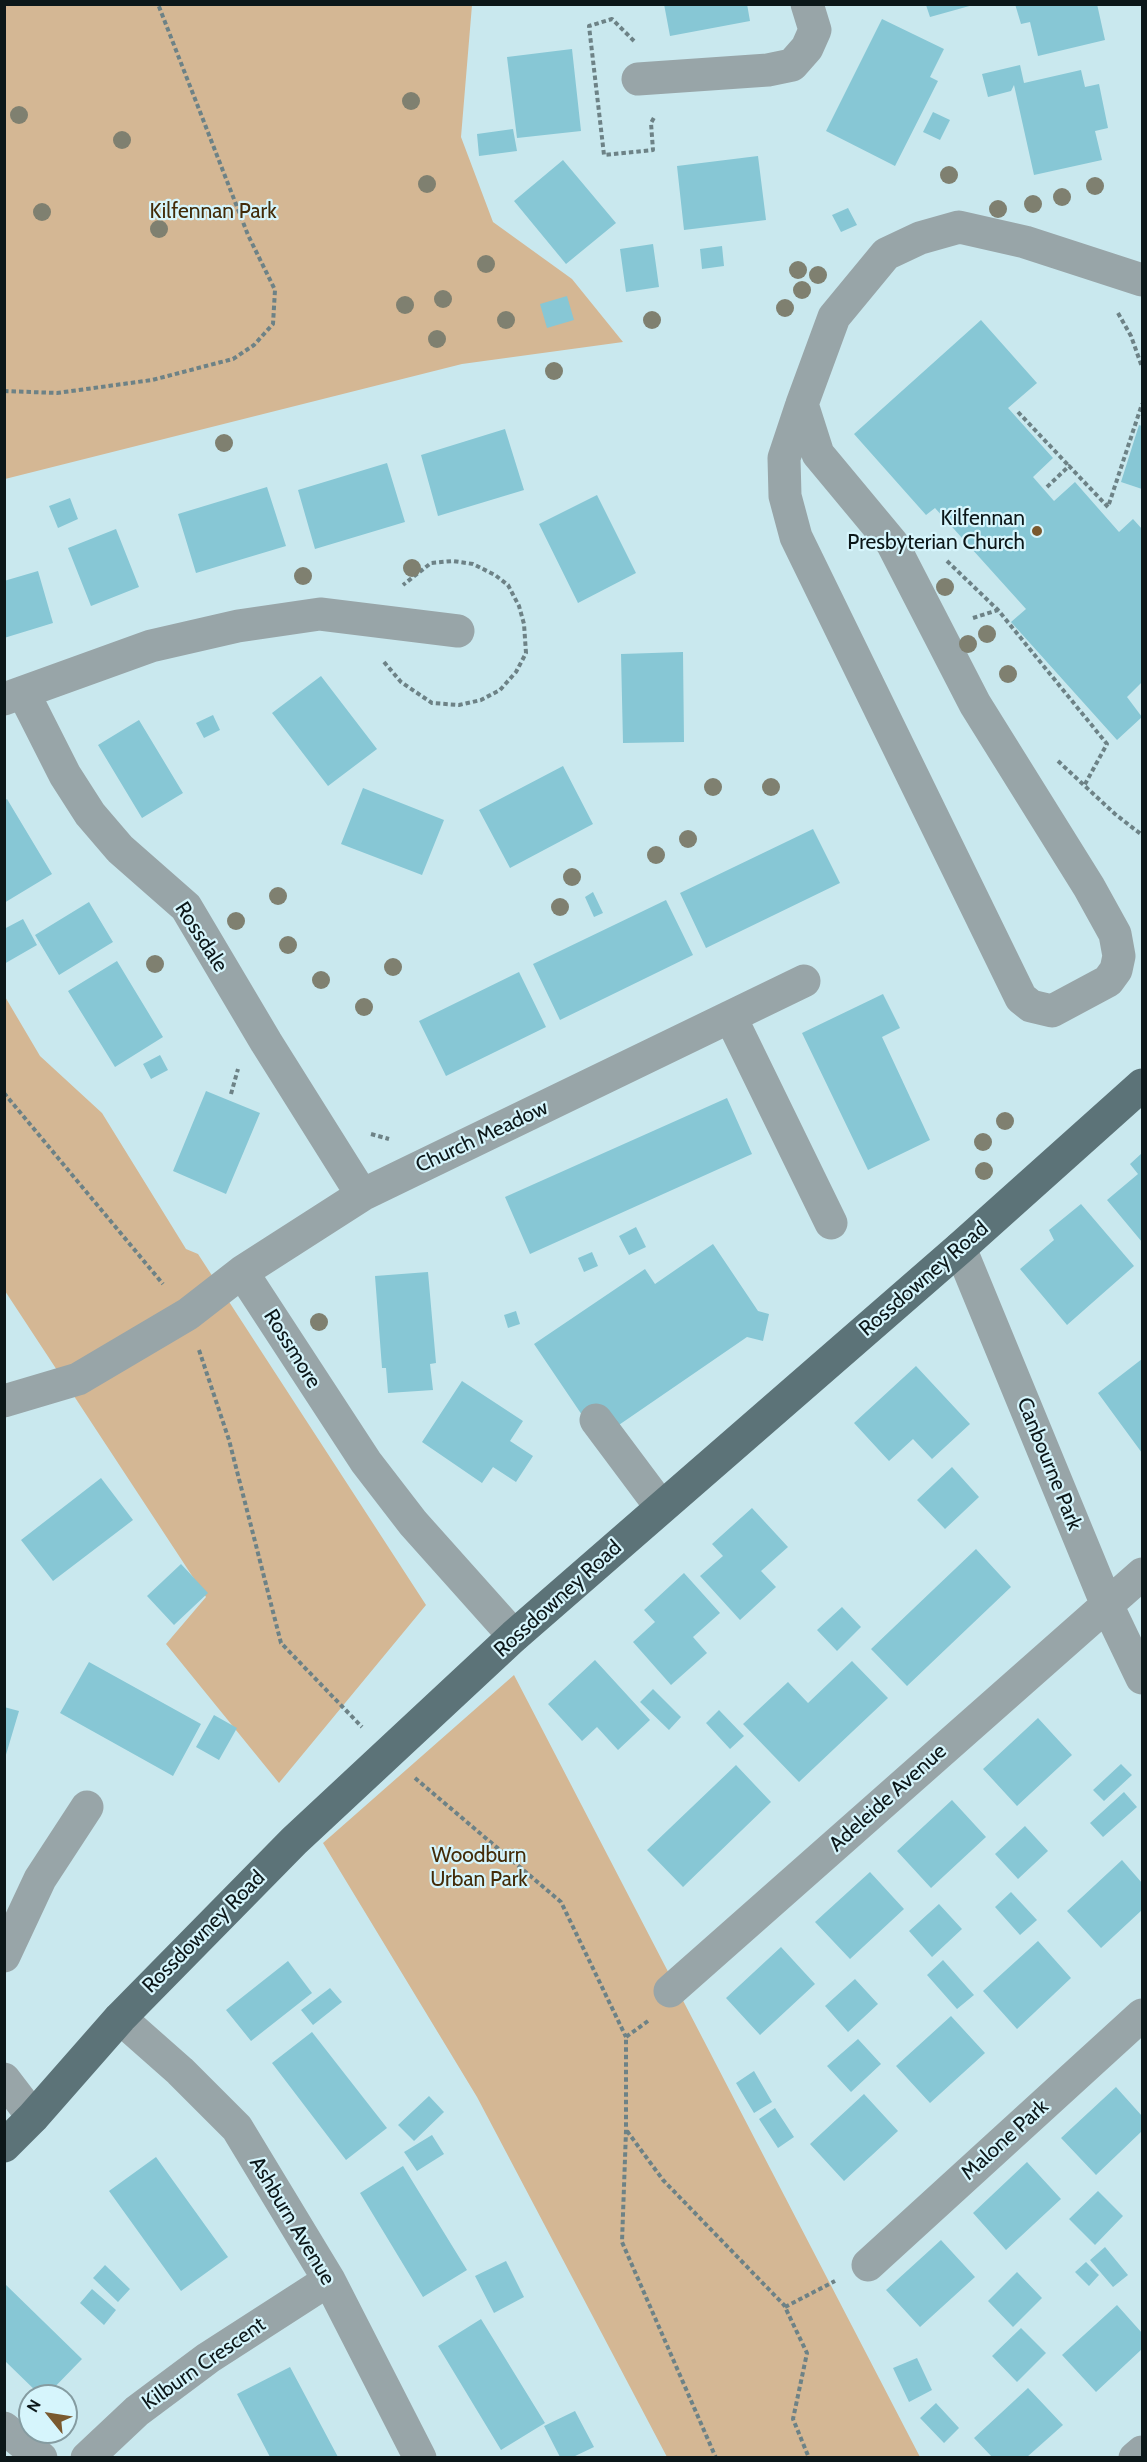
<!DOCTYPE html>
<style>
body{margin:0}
#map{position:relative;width:1147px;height:2462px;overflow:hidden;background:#c9e8ee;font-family:Cabin,sans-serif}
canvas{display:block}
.frame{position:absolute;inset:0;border:6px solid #0c1719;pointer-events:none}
.north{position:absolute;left:18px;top:2384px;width:60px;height:60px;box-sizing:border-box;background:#d6f5fc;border:2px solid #859ca1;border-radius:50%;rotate:300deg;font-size:16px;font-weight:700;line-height:24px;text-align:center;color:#0c1719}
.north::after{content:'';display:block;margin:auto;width:21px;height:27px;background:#7a592f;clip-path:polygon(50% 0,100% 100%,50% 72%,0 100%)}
</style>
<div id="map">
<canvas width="1147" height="2462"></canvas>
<div class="frame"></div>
<div class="north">N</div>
</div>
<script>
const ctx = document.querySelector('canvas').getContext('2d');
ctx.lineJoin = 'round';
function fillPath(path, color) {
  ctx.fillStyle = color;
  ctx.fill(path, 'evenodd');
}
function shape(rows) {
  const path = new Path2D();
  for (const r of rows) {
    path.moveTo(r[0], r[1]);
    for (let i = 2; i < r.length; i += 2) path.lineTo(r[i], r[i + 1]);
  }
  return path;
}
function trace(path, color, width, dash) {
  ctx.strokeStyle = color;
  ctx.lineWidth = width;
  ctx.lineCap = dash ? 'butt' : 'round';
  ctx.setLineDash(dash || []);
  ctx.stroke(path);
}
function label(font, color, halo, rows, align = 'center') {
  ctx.font = font + ' Cabin,sans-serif';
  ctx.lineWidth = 4.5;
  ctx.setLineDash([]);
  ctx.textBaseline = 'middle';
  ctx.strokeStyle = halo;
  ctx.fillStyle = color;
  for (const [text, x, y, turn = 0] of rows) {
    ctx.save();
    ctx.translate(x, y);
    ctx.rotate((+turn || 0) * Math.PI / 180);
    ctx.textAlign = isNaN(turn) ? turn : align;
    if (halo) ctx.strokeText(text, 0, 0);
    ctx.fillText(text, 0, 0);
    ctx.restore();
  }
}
fillPath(shape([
 [5,5,472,5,461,137,493,222,572,279,623,342,462,364,5,479],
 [4,995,40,1056,102,1113,186,1249,198,1254,426,1605,279,1783,166,1644,206,1597,5,1291],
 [514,1675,920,2457,667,2457,477,2097,323,1843]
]), '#d4b794');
fillPath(shape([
 [664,4,747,4,750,21,670,36],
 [1015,4,1097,4,1105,40,1038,56,1030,22,1021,24],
 [926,5,973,5,930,17],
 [882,19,944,49,930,77,938,81,895,166,826,131],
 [572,49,581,131,517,138,507,57],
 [1020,65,1024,83,1081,70,1085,87,1099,84,1108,128,1095,131,1102,160,1034,175,1014,85,1011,91,988,97,982,74],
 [933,112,950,120,940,140,923,132],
 [513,129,517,151,479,156,477,134],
 [758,156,766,220,684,230,677,166],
 [563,160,616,223,566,264,514,201],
 [848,208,857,225,841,232,832,215],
 [653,244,659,287,626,292,620,249],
 [722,246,724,266,702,269,700,249],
 [567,296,574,320,547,328,540,304],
 [981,320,1037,383,1008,408,1053,458,1033,477,1054,501,1075,482,1119,532,1133,519,1142,529,1142,682,1127,697,1142,717,1117,740,1011,622,1026,609,935,508,926,515,854,434],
 [1139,425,1142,426,1142,489,1121,482],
 [505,429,524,490,438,516,421,455],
 [387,463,405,522,315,549,298,490],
 [267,487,286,546,196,573,178,514],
 [597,495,636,573,578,603,539,524],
 [70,498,78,519,58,528,49,506],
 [116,529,139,587,91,606,68,548],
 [38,571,53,623,4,638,4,581],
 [683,652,684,742,623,743,621,654],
 [321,676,377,749,328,786,272,713],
 [213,715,220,730,204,738,196,723],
 [139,720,183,793,142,818,98,745],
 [563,766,593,824,510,868,479,810],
 [363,788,444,820,422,875,341,844],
 [7,799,52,874,4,903,4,801],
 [813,829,840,883,706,948,680,893],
 [593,892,603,913,594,917,585,897],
 [666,900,693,955,560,1020,533,964],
 [89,902,113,942,59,975,35,935],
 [23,919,37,945,4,964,4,929],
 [117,961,163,1037,115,1067,68,991],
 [519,972,546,1027,446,1076,419,1021],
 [883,994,900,1028,882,1037,930,1140,868,1170,802,1033],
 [160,1055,168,1070,151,1079,143,1064],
 [206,1091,260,1113,226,1194,173,1171],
 [727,1098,752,1154,530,1254,505,1197],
 [1142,1153,1142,1242,1107,1200,1138,1174,1130,1164],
 [1081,1204,1134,1266,1067,1325,1020,1269,1054,1240,1049,1230],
 [636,1227,646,1247,629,1255,619,1236],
 [713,1244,758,1311,769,1314,763,1341,747,1337,613,1429,582,1415,534,1344,645,1269,655,1284],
 [592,1252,598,1266,584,1272,578,1258],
 [428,1272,436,1363,430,1364,433,1390,388,1393,386,1368,382,1368,375,1276],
 [516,1311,520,1324,508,1328,504,1315],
 [1142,1359,1142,1453,1098,1393],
 [916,1366,970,1424,932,1459,913,1439,889,1461,854,1423],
 [462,1381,523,1421,510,1441,533,1456,516,1482,493,1467,482,1483,422,1442],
 [952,1467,979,1497,945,1529,917,1500],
 [101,1478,133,1520,53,1581,21,1540],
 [752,1508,788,1547,761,1571,776,1587,740,1620,700,1576,723,1556,712,1544],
 [976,1549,1011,1587,907,1686,871,1649],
 [181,1564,208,1593,174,1625,147,1596],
 [684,1573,720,1613,693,1637,707,1653,671,1685,633,1642,655,1622,644,1610],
 [842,1607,861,1627,837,1651,817,1630],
 [595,1660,650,1720,618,1750,597,1727,582,1741,548,1704],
 [852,1661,888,1698,799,1782,743,1724,788,1682,808,1703],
 [89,1662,201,1724,173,1776,60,1713],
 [653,1689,681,1717,669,1730,640,1702],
 [4,1707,19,1711,5,1758,4,1758],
 [719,1710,744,1736,730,1749,706,1723],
 [214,1715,237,1728,219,1760,196,1747],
 [1038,1718,1072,1755,1017,1806,983,1769],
 [1121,1764,1132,1775,1104,1801,1093,1790],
 [736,1765,771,1802,683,1887,647,1850],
 [1124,1792,1137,1807,1103,1837,1090,1823],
 [952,1800,986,1837,931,1888,897,1851],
 [1025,1826,1048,1851,1018,1879,995,1854],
 [1122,1860,1142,1883,1142,1910,1101,1948,1067,1911],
 [870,1872,904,1909,850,1959,815,1922],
 [1011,1892,1037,1920,1020,1935,995,1907],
 [939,1904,962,1929,932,1957,909,1931],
 [1038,1941,1071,1978,1017,2029,983,1991],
 [781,1947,815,1984,760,2035,726,1998],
 [943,1960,974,1995,957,2009,927,1975],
 [288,1961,312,1993,251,2041,226,2010],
 [855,1979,878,2004,848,2032,825,2006],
 [330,1988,342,2002,313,2025,301,2010],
 [951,2016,985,2053,930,2103,896,2066],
 [312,2032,387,2128,346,2160,272,2063],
 [858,2039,881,2064,851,2092,827,2066],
 [754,2071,772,2102,754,2113,736,2083],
 [1116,2087,1142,2116,1142,2131,1096,2175,1061,2138],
 [864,2094,898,2131,844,2181,810,2144],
 [429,2096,444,2112,414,2141,398,2125],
 [775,2108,794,2137,778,2148,759,2119],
 [432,2135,444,2154,417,2171,404,2152],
 [156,2157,228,2257,181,2291,109,2191],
 [1027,2162,1061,2199,1006,2250,973,2213],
 [403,2166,467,2270,423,2297,360,2193],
 [1098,2191,1123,2216,1095,2245,1069,2219],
 [941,2240,975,2277,920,2327,886,2290],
 [1105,2247,1128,2275,1113,2287,1090,2260],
 [506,2261,524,2297,494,2313,475,2276],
 [1086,2262,1099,2275,1089,2286,1075,2272],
 [105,2265,130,2289,118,2302,93,2278],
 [1017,2272,1042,2298,1013,2327,988,2301],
 [4,2283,82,2359,46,2396,41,2396,4,2360],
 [92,2289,116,2310,104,2325,80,2303],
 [1117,2305,1142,2333,1142,2349,1096,2392,1062,2355],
 [481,2319,545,2423,501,2450,438,2346],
 [1021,2328,1046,2353,1017,2382,992,2356],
 [917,2358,932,2390,909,2402,893,2368],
 [290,2367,331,2444,338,2457,270,2457,237,2394],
 [1028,2388,1063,2425,1027,2457,992,2457,974,2438],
 [936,2403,959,2428,944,2443,920,2418],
 [575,2411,594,2447,573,2457,560,2457,544,2426]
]), '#87c7d5');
trace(shape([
 [634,41,612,19,589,26,604,155,653,150,651,123,655,116],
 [1118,313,1131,336,1142,367],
 [4,391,57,393,152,380,233,359,254,345,273,324,275,290,248,235,158,4],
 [1018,412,1069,466],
 [1047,487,1069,466,1108,507,1142,404],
 [947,561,998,610,1107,744,1084,786],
 [973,618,998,610],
 [384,662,401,682,432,703,459,705,481,700,500,690,516,672,526,653,524,624,519,606,508,585,495,575,473,564,453,561,431,563,403,585],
 [1058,761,1115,814,1142,835],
 [4,1093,163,1284],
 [231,1094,238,1069],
 [371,1134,389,1139],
 [199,1350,229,1440,281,1643,362,1727],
 [415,1778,561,1902,626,2037],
 [648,2021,626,2037,626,2131,622,2242,716,2458],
 [627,2131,663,2180,784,2305,807,2353,793,2419,809,2458],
 [785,2307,835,2281]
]), '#6d8286', 4, [4.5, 3]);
trace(shape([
 [638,79,768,70,792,65,807,48,815,30,807,4],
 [802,404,818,454,892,543,975,704,1089,887,1115,934,1119,956,1116,970,1108,981,1052,1011,1031,1006,1021,998,796,537,785,496,784,458,802,404,834,317,886,254,920,238,959,227,1025,242,1142,280],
 [24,694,65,775,90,814,120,849,186,907,266,1042,362,1195],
 [4,699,151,646,238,626,320,614,458,631],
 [731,1018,831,1223],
 [960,1248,1107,1605,1142,1678],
 [242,1272,362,1195,804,981],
 [4,1401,78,1379,188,1314,242,1272,366,1462,413,1523,514,1636],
 [596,1420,661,1507],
 [4,1956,40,1879,87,1807],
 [670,1991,1142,1574],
 [120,2018,180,2071,237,2128,329,2280,420,2458],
 [4,2079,33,2117],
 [868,2265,1142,2015],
 [4,2428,41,2458],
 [87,2458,137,2411,208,2358,329,2280],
 [1135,2458,1142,2452]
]), '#98a5a8', 33);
trace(shape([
 [4,2146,33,2117,120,2018,294,1841,514,1636,960,1248,1142,1085]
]), '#5c7378', 33);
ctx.fillStyle = '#7f8070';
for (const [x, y] of [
 [411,101],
 [19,115],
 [122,140],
 [949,175],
 [427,184],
 [1095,186],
 [1062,197],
 [1033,204],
 [998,209],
 [42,212],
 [159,229],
 [486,264],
 [798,270],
 [818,275],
 [802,290],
 [443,299],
 [405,305],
 [785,308],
 [506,320],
 [652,320],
 [437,339],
 [554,371],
 [224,443],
 [412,568],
 [303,576],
 [945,587],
 [987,634],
 [968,644],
 [1008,674],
 [713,787],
 [771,787],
 [688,839],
 [656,855],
 [572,877],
 [278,896],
 [560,907],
 [236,921],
 [288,945],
 [155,964],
 [393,967],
 [321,980],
 [364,1007],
 [1005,1121],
 [983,1142],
 [984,1171],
 [319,1322]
]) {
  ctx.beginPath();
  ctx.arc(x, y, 9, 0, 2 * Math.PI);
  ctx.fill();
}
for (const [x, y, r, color] of [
 [1037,531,6,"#7a592f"]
]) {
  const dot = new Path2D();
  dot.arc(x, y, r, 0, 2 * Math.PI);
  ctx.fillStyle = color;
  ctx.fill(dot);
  trace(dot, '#d6f5fc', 2);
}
label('21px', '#432b08', '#d6f5fc', [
 ["Kilfennan Park",213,212],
 ["Woodburn",479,1856],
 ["Urban Park",479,1880]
]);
label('21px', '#0c1719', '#d6f5fc', [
 ["Kilfennan",1025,519],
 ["Presbyterian Church",1025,543]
], 'right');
label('21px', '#0c1719', '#d6f5fc', [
 ["Rossdale",201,937,57],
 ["Church Meadow",482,1137,-25],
 ["Rossdowney Road",924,1279,-41],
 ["Rossmore",292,1349,58],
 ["Canbourne Park",1049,1464,68],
 ["Rossdowney Road",558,1599,-42],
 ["Adeleide Avenue",888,1798,-42],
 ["Rossdowney Road",204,1932,-45],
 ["Malone Park",1005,2140,-42],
 ["Ashburn Avenue",292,2221,59],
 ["Kilburn Crescent",204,2364,-35]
]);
</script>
